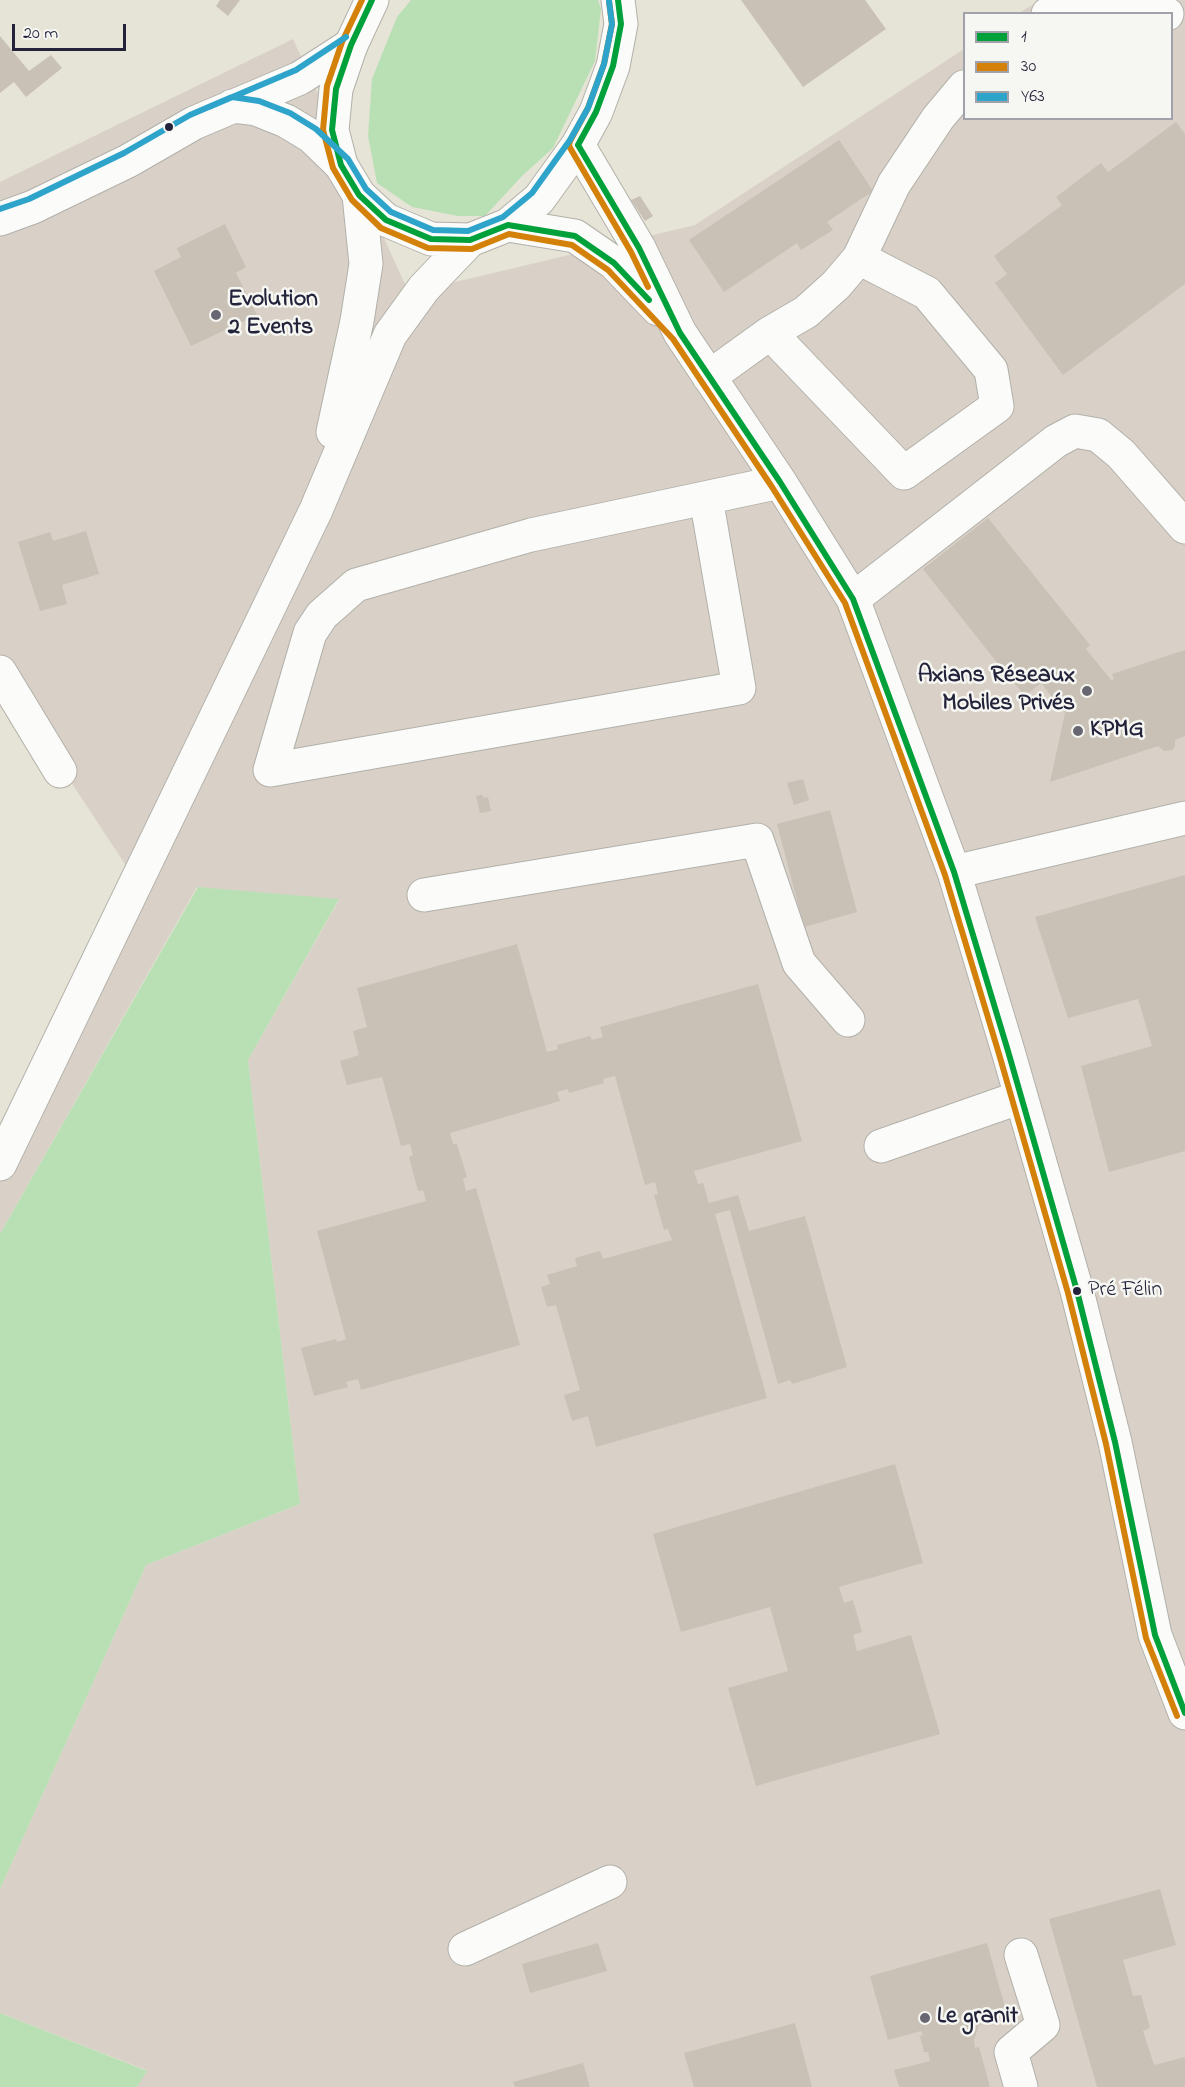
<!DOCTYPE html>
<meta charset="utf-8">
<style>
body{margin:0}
#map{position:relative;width:1185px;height:2087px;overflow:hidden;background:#e6e4d6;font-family:"Indie Flower",sans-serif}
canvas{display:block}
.legend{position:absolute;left:963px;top:12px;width:210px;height:108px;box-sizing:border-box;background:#f6f6f2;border:2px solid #a1a1a9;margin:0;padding:8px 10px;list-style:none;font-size:18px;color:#22223b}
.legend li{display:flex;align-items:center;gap:12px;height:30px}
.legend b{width:30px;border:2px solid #a1a1a9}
.scale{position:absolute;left:12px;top:24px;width:114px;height:27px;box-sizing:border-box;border:3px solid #22223b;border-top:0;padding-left:8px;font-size:18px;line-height:21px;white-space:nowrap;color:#22223b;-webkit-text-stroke:4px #f6f6f2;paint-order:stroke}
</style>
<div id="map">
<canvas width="1185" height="2087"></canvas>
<ul class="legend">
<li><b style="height:8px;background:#00a13a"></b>1</li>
<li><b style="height:8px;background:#d4810a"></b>30</li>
<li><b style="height:8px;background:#2fa4ca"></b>Y63</li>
</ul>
<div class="scale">20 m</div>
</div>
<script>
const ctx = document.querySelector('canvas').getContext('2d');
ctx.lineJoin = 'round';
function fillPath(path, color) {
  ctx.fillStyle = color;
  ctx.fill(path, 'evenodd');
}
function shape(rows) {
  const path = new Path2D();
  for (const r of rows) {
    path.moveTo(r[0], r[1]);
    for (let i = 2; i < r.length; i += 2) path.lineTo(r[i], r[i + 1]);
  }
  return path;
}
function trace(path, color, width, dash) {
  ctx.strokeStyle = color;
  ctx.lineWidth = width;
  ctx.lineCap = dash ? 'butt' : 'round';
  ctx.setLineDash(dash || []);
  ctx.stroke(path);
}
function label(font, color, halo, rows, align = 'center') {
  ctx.font = font + ' "Indie Flower",sans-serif';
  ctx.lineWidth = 5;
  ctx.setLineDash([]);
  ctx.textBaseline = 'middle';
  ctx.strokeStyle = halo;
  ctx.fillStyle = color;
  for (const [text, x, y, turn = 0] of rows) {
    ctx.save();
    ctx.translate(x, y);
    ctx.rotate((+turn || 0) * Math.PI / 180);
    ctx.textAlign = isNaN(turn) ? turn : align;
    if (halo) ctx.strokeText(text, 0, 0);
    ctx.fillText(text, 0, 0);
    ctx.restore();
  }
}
fillPath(shape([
 [1040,0,1185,0,1185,2087,137,2087,146,2070,0,2013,0,1889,146,1565,300,1504,248,1060,339,900,197,887,0,1234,0,1127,136,881,0,674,0,182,293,39,409,293,695,225,964,49,964,118,1172,118,1172,14,1019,13]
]), '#d9d1c7');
fillPath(shape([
 [411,0,598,0,601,9,595,61,553,148,522,176,485,216,458,216,412,207,377,183,368,136,372,79,397,17],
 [198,887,339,899,248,1060,300,1504,146,1565,0,1889,0,1234],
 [0,2013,147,2071,137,2087,0,2087]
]), '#b9e0b4');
fillPath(shape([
 [220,0,240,0,228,16,216,6],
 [741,0,865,0,886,29,803,87],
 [0,36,29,71,51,55,62,68,26,97,14,82,0,93],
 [1176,122,1185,134,1185,284,1063,375,995,283,1007,274,994,256,1062,205,1056,197,1101,163,1108,172],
 [839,140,873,191,827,222,833,230,801,250,797,243,724,292,689,240],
 [640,196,653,216,645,221,631,200],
 [225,224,246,267,236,273,257,315,191,346,154,271,181,257,177,248],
 [988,518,1090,645,1086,649,1111,680,1114,679,1112,674,1185,650,1185,736,1175,740,1175,746,1173,750,1164,751,1158,746,1050,782,1065,713,1041,683,1025,696,1011,679,1003,681,997,676,996,672,999,665,923,569],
 [86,531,99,574,62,585,67,604,40,611,18,542,50,532,53,541],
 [803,779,809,800,794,805,787,783],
 [482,795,484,798,488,797,491,811,480,813,476,796],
 [830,810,857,912,804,927,777,824],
 [1185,875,1185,1151,1109,1172,1081,1066,1152,1046,1138,999,1068,1018,1035,917],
 [517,944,547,1052,558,1049,557,1045,590,1036,592,1040,603,1037,600,1027,758,984,802,1141,694,1171,698,1184,703,1183,709,1203,738,1195,749,1231,805,1216,847,1367,792,1384,790,1380,778,1384,730,1210,715,1214,767,1398,596,1447,588,1416,572,1421,564,1395,580,1390,556,1305,547,1307,541,1287,550,1284,547,1275,577,1266,575,1258,600,1251,603,1259,672,1240,668,1229,664,1230,654,1195,658,1194,655,1182,645,1185,615,1076,603,1079,604,1083,569,1093,568,1089,557,1092,560,1101,450,1133,453,1144,457,1144,467,1177,463,1179,466,1191,476,1188,520,1345,361,1390,358,1379,346,1382,348,1387,314,1396,301,1348,336,1339,337,1342,346,1339,317,1231,426,1201,423,1190,418,1191,409,1157,413,1155,410,1144,401,1146,382,1077,347,1085,340,1061,359,1055,353,1031,367,1027,357,988],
 [895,1464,923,1563,839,1587,844,1603,853,1600,862,1632,853,1635,857,1651,911,1635,940,1734,756,1786,728,1688,788,1671,770,1607,681,1632,653,1534],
 [1160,1889,1176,1945,1123,1960,1133,1996,1141,1995,1150,2028,1143,2031,1154,2065,1185,2057,1185,2087,1097,2087,1049,1919],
 [598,1943,607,1971,530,1993,522,1964],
 [987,1943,1005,2007,985,2013,988,2022,979,2025,974,2040,975,2048,979,2047,990,2087,899,2087,894,2070,930,2061,928,2052,924,2052,920,2036,923,2035,921,2031,888,2040,870,1976],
 [795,2023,812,2087,694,2087,684,2053],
 [583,2063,590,2087,515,2087,513,2082]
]), '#c9c1b5');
const minor = shape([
 [1048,14,1083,3,1135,0,1167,14],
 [232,106,256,109,286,121,311,136,341,165],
 [578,145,639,248,680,333,780,482,853,599,954,872,1008,1051,1077,1291,1115,1442,1155,1635,1185,1713],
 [0,219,33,207,128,161,194,123,300,78,351,45],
 [508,225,575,236,614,263,658,309],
 [770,333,904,473,997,406,991,370,927,293,859,258],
 [709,377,770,333,806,312,836,285,859,258,894,184,938,118,964,87],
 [706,498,739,688,270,770,310,633,322,615,356,585,531,535,780,482],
 [853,599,1056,441,1075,431,1098,435,1121,454,1185,527],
 [0,672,60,771],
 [954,872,1185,818],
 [424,895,757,840,799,963,848,1020],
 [881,1146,1021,1097],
 [465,1949,610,1882],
 [1021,2087,1011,2052,1043,2025,1021,1955]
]);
const major = shape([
 [372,0,351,45,336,89,332,130,341,165,359,195,386,220,431,239,470,240],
 [333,432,357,321,366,264,359,195],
 [0,1164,316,510,390,335,424,288,470,240,508,225,539,199,578,145,596,112,613,66,621,24,618,0]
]);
trace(minor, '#b2b0aa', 35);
trace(major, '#b2b0aa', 35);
trace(minor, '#fbfbf9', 33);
trace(major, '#fbfbf9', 33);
trace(shape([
 [372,0,351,45,336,89,332,130,341,165,359,195,386,220,431,239,470,240,508,225],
 [578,145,639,248,680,333,780,482,853,599,954,872,1008,1051,1077,1291,1115,1442,1155,1635,1185,1713],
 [578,145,596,112,613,66,621,24,618,0],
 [508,225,575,236,614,263,649,300]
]), '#00a13a', 6);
trace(shape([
 [362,0,342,42,327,86,323,130,333,168,352,200,381,228,428,248,472,249,509,234,572,245,608,270,673,339,772,487,845,603,945,875,999,1054,1068,1293,1106,1444,1146,1638,1177,1716],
 [609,1,612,24,604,64,588,108,570,141,569,146,631,252,648,287]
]), '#d4810a', 6);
trace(shape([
 [209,107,296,70,346,37],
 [0,209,29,199,124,153,190,115,232,97,259,101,290,113,316,129,348,159,366,189,391,212,433,230,468,231,503,217,532,193,570,140,588,108,604,64,612,24,609,1]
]), '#2fa4ca', 6);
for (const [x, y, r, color] of [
 [169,127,5,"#22223b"],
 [216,315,6,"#676671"],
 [1087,691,6,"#676671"],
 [1078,731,6,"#676671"],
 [1077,1291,5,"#22223b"],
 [925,2018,6,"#676671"]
]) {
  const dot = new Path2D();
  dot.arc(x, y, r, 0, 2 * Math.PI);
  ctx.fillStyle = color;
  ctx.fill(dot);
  trace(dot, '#f6f6f2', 2);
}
label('22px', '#22223b', '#f6f6f2', [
 ["Pré Félin",1088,1291]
], 'left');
label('bold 24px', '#22223b', '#f6f6f2', [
 ["Evolution",228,301],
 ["2 Events",228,329],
 ["Axians Réseaux",1075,677,"right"],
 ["Mobiles Privés",1075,705,"right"],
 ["KPMG",1090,731],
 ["Le granit",937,2018]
], 'left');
</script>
